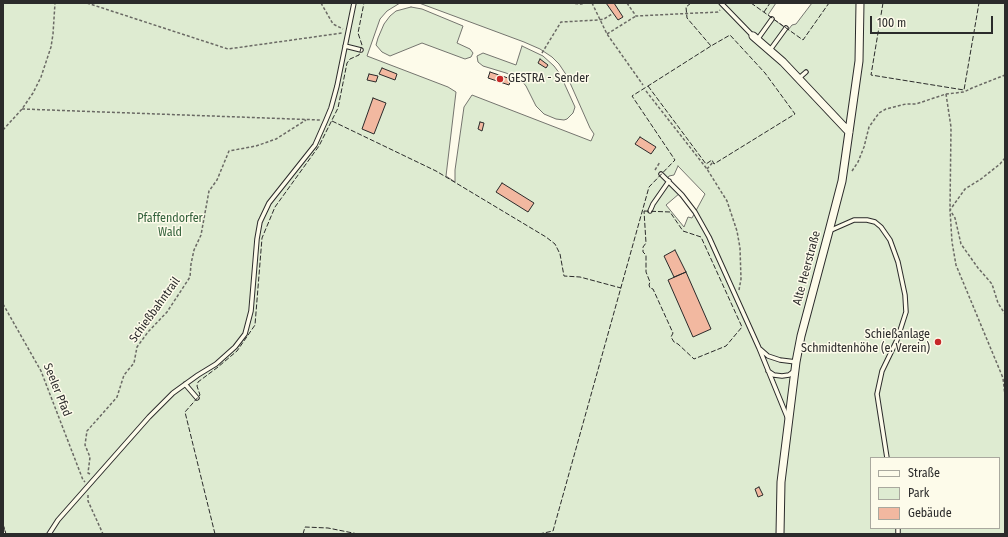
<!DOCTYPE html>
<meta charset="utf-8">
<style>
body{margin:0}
#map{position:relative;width:1008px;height:537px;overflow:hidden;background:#fdfbea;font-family:"Fira Sans Condensed",sans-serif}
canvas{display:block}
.frame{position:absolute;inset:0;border:4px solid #2b2b2b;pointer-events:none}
.legend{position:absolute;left:870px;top:457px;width:130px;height:72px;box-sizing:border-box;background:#fdfbea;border:1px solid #a9a89e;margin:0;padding:5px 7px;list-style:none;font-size:12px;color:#2b2b2b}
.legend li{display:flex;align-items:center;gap:8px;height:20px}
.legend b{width:20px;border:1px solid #a9a89e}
.scale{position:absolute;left:870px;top:16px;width:123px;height:18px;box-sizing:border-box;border:2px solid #2b2b2b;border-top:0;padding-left:5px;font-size:12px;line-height:14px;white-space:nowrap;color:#2b2b2b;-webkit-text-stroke:3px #fdfbea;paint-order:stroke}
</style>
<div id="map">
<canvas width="1008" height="537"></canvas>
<div class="frame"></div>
<ul class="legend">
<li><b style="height:5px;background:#fdfbea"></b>Straße</li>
<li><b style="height:11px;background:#deebd1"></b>Park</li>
<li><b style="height:11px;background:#f2b8a0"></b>Gebäude</li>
</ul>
<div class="scale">100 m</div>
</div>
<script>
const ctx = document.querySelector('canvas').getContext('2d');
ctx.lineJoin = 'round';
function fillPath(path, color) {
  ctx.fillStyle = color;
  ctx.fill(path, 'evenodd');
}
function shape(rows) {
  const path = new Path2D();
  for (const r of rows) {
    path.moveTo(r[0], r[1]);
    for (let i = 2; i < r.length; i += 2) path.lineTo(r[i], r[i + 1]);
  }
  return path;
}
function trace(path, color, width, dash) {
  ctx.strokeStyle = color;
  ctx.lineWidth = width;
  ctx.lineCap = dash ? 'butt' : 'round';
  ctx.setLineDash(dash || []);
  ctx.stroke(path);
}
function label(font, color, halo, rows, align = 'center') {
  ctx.font = font + ' "Fira Sans Condensed",sans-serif';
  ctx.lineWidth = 3;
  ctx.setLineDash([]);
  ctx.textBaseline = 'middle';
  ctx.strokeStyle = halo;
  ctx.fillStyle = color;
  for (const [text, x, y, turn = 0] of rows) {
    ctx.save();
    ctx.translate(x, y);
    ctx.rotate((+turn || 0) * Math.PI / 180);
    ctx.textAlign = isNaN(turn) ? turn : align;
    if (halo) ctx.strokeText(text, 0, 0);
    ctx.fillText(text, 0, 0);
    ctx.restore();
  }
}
const green = shape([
 [3,3,400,3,387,11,380,19,367,56,448,87,456,92,446,176,455,182,455,170,464,107,472,95,591,141,594,134,590,128,567,76,559,64,552,57,540,49,524,42,419,3,776,3,768,15,788,30,792,25,796,24,812,3,1005,3,1005,534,6,534,3,525,3,3],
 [678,166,705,194,692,218,688,217,684,227,666,205,680,193,667,179,669,176,674,175,678,166],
 [871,458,999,458,999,528,871,528,871,458],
 [411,7,422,9,463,26,457,43,470,49,473,53,471,57,465,59,422,43,390,56,382,52,376,45,378,38,384,24,390,16,396,11,411,7],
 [522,46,543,56,554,66,560,74,575,107,573,113,567,119,564,120,556,119,544,114,536,106,526,86,521,80,506,73,483,66,478,62,477,56,483,53,516,65,522,46]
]);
fillPath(green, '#deebd1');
trace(green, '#74746e', 1);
const building = shape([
 [606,3,614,3,623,17,618,20,606,3],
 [540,59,548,65,546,68,538,63,540,59],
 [382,68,397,74,395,80,379,74,382,68],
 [490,72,511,79,509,85,488,78,490,72],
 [369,74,378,76,376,82,367,80,369,74],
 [373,98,386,103,374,134,362,129,373,98],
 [480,122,484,123,482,131,478,129,480,122],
 [640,137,656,147,651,154,635,144,640,137],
 [502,183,534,203,528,212,496,192,502,183],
 [675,250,686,272,674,277,664,256,675,250],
 [686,272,711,329,693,337,668,280,686,272],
 [759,487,763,495,758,497,755,489,759,487]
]);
fillPath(building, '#f2b8a0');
trace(building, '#2b2b2b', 1);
const service = shape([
 [721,3,753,36],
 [757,40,772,19],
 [345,46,361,50],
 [770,50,786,28],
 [798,79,806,72],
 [661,174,682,195,695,212,709,237,759,348,788,419],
 [650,211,653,204,669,181],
 [829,231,854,220,867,220,875,222,881,227,890,240,898,262,905,295,906,312,897,340,882,371,877,394,887,458],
 [760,349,768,356,780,360,796,362],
 [768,371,774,375,782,376,789,375,793,372],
 [185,384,197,398],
 [898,528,898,534],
 [49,534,58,520,149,417,173,393,198,375,216,364,235,347,245,334,251,311,257,239,260,222,269,203,315,145,326,120,331,108,337,86,354,3]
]);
const minor = shape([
 [753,36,783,62,849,132],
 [780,534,781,482,796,362,801,336,829,231,842,181,845,160,859,61,860,3]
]);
trace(service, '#2b2b2b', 5.5);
trace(minor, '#2b2b2b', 9);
trace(shape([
 [87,3,228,49,342,33],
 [321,3,333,24,343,29],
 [570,3,581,4,585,3],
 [592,3,607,34,643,85],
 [627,3,636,16,718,12,720,10],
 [607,34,636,16],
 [542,53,561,22,599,20,604,19,612,14],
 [646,91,707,169,727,201,737,231,740,248,741,279,739,290],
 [946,94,951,127,950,210,952,242,956,265,1003,378,1005,396],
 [22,109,320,120],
 [3,130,22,109,33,93,41,77,51,47,53,34,55,3],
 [1005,158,1000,164,981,179,965,189,950,210,955,218,961,244,978,268,992,284,998,303,1005,314],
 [707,169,713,162],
 [655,170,660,162],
 [852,171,858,162,864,147,869,127,879,113,886,109,906,104,916,104,946,94,964,92,972,88,1005,75],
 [3,304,41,371,83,480,85,482],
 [90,474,88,473,90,457,85,445,87,431,117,397,124,375,134,363,137,347,148,332,167,312,190,277,191,264,194,250,201,235,209,191,217,180,229,151,256,146,276,139,306,120],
 [88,495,88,501,103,534]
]), '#6a6964', 1.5, [3, 2]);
trace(service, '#fdfbea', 3.5);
trace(minor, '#fdfbea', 7);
trace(shape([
 [691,3,686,7,687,18,711,46],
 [751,3,803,40,829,3],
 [883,3,871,75,964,90,979,3],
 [764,12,770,3],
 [332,121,436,171,546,237,555,244,560,254,564,276,580,277,621,288],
 [644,211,670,212,683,231,701,237,742,327,726,346,694,359,678,344,674,342,671,337,673,333,653,289,650,288,649,285,650,282,646,272,646,255,643,252,643,247,646,243,644,211],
 [3,524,6,534],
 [215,534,185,412,200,395,197,386,198,382,218,367,237,351,255,325,262,238,275,207,319,146,338,108,347,63,350,59,359,55,362,45,358,33,364,3],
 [303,534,305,527,328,528,358,534],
 [539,534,553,531,649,187,675,160,632,96,648,86,711,46,730,35,765,73,795,114,714,164,712,160,706,164,648,86]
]), '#2b2b2b', 1, [5, 2]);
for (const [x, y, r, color] of [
 [500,79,4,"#c62828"],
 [938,342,4,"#c62828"]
]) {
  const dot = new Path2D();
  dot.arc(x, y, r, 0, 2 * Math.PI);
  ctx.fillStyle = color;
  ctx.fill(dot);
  trace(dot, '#fdfbea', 1.5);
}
label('12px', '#2b2b2b', '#fdfbea', [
 ["GESTRA - Sender",508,79],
 ["Schießanlage",930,335,"right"],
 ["Schmidtenhöhe (e. Verein)",930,349,"right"]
], 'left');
label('12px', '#34623c', '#fdfbea', [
 ["Pfaffendorfer",170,219],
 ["Wald",170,233]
]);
label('12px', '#2b2b2b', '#fdfbea', [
 ["Alte Heerstraße",807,268,-75],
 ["Schießbahntrail",155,310,-54],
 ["Seeler Pfad",57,390,68]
]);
</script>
